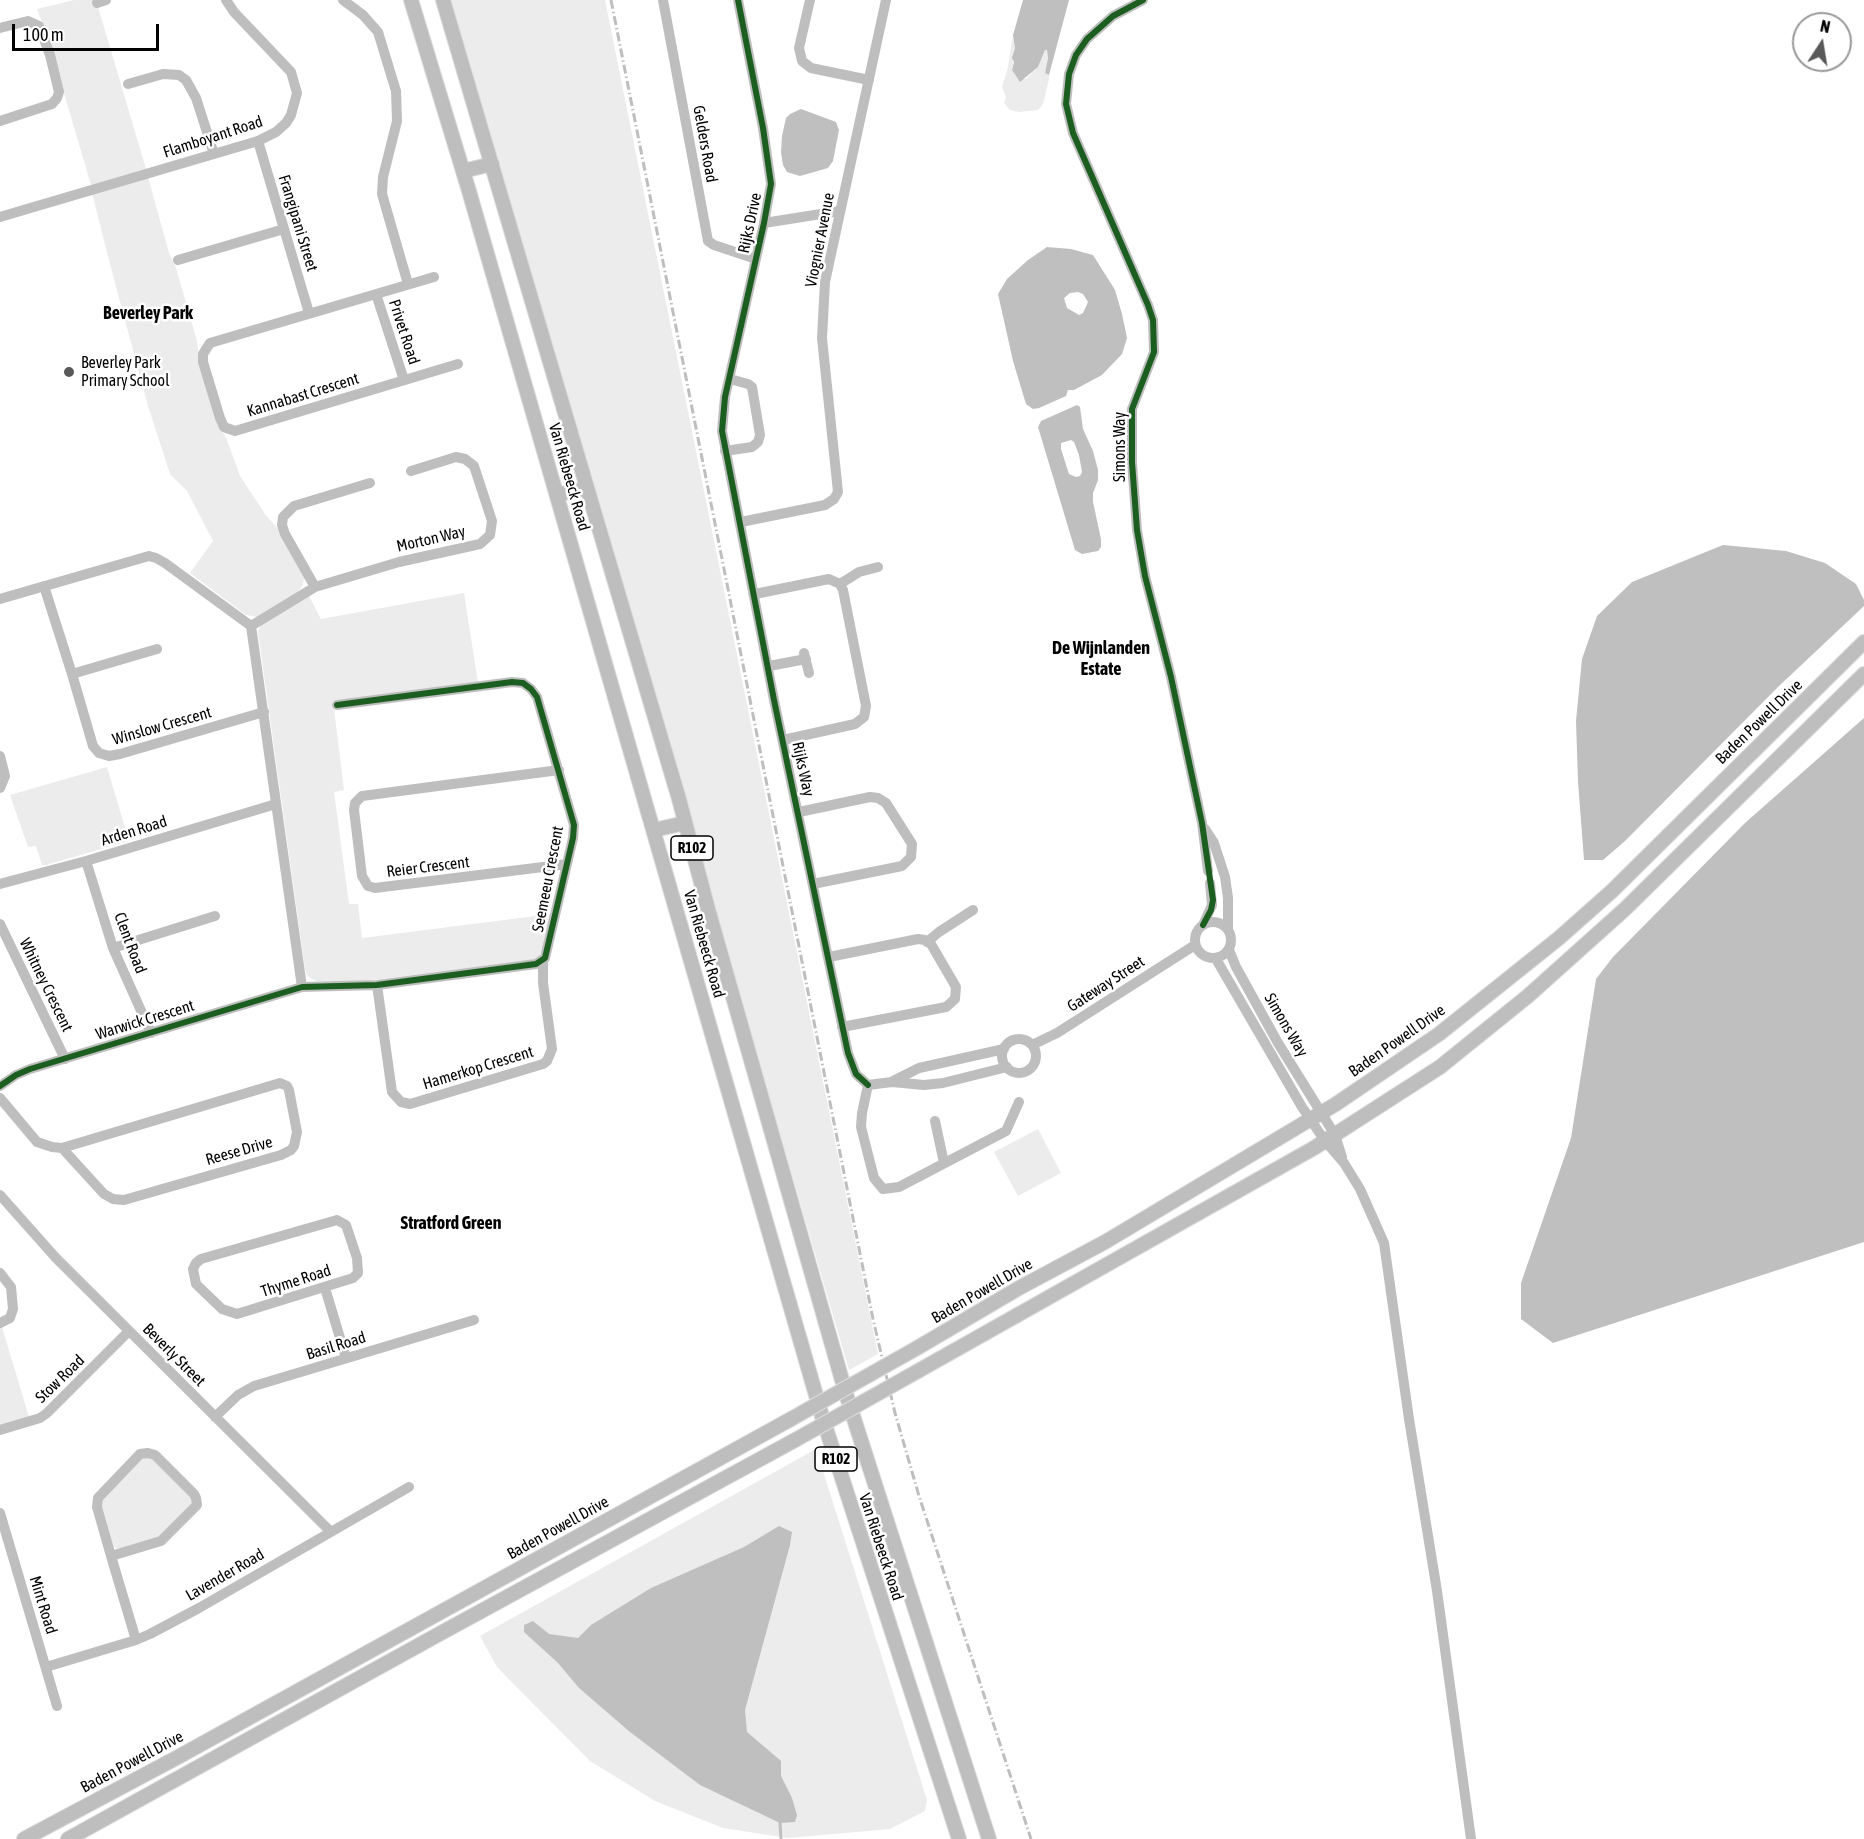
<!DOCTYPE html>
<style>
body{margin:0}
#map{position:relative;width:1864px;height:1839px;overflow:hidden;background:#fff;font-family:"Asap Condensed",sans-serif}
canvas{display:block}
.north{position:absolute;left:1792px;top:12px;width:60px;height:60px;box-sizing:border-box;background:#fff;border:2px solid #999;border-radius:50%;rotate:12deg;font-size:16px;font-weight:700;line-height:24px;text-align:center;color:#000}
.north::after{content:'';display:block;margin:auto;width:21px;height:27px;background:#595959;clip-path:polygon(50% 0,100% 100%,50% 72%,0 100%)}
.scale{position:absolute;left:12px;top:24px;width:147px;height:27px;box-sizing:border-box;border:3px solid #000;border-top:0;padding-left:8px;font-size:18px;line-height:21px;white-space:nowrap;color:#000;-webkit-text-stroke:4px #fff;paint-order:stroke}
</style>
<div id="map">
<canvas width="1864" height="1839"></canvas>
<div class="north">N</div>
<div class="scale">100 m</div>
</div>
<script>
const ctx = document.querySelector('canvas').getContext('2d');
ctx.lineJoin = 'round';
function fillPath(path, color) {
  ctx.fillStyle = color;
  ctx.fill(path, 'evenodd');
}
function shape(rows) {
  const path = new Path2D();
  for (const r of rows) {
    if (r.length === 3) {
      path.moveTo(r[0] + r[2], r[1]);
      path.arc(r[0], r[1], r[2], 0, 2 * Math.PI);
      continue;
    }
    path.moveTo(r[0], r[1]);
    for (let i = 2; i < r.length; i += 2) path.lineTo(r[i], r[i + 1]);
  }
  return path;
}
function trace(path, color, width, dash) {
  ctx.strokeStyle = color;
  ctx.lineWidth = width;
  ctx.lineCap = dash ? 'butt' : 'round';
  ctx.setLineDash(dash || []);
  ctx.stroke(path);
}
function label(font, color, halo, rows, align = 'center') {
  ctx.font = font + ' "Asap Condensed",sans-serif';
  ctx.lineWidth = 5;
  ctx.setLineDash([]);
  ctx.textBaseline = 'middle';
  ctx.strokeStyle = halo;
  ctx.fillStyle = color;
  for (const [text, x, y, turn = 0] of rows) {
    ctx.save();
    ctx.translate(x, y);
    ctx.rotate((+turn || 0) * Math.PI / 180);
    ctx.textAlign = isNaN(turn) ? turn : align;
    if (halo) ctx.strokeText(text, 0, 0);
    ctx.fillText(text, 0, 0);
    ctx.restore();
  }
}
fillPath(shape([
 [74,0,96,0,146,169,91,185,46,32,37,9],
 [449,0,605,0,878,1354,849,1370],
 [1013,35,1015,48,1012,70,1017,78,1026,79,1038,67,1045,50,1047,50,1048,58,1045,73,1049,75,1049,79,1043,104,1038,110,1019,112,1010,110,1004,103,1006,97,1002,87,1008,67],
 [148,177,169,253,176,268,197,341,199,362,217,421,227,440,240,476,265,514,278,529,304,577,303,585,298,592,257,617,246,615,190,573,213,541,187,491,170,474,148,406,111,268,92,193],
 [464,593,478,683,333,701,344,790,334,792,349,904,358,904,362,938,552,914,544,948,540,956,532,960,357,982,316,981,307,976,305,969,258,632,262,622,308,594,321,619],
 [107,767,129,841,46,865,42,865,36,846,28,847,10,795],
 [1038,1129,1061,1173,1018,1196,994,1152],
 [0,1327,2,1327,29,1417,0,1426],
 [816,1449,927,1800,925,1811,890,1829,788,1838,723,1828,655,1801,590,1761,497,1667,480,1636],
 [150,1457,191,1497,192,1504,160,1537,118,1549,113,1546,101,1502,142,1459]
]), '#ececec');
fillPath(shape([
 [1023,0,1069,0,1049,75,1045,73,1048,58,1047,50,1045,50,1038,67,1020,82,1012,70,1014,62,1012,58,1015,48,1013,35],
 [801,109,836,122,839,130,833,161,828,168,800,176,787,172,783,165,781,152,782,136,786,118,790,114],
 [1047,247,1071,249,1093,255,1115,290,1122,314,1127,338,1122,354,1102,375,1074,390,1068,390,1066,396,1039,408,1033,409,1026,404,1013,361,998,294,1007,279,1028,260],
 [1078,292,1083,294,1088,302,1083,313,1079,315,1067,308,1064,298,1070,293],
 [1077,405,1080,407,1083,429,1093,451,1098,470,1098,480,1093,493,1093,502,1101,539,1101,547,1098,551,1082,554,1075,550,1038,427,1041,421],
 [1071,440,1074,442,1079,455,1082,472,1080,476,1076,477,1069,474,1061,449,1061,443],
 [1723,545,1786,551,1825,563,1856,584,1864,600,1864,606,1778,687,1625,841,1603,860,1584,860,1578,782,1576,721,1582,659,1597,616,1632,582],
 [1864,718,1864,1242,1553,1343,1521,1319,1521,1283,1571,1138,1596,979,1613,957,1745,823],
 [779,1526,792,1532,790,1545,745,1710,747,1732,781,1761,781,1776,792,1798,797,1815,795,1822,780,1823,700,1785,630,1732,579,1688,558,1663,524,1632,524,1625,533,1621,549,1634,578,1638,591,1625,651,1588,744,1547]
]), '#bfbfbf');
trace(shape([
 [780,1823,781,1839]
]), '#bfbfbf', 3);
const major = shape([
 [411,0,469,191,822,1416,959,1839],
 [443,0,679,799,708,909,846,1394,989,1839],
 [463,171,492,164],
 [557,495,587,488],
 [654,830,685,823],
 [917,1348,1019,1288,1105,1242,1336,1104,1439,1034,1559,938,1612,891,1864,642],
 [918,1371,1314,1148,1440,1067,1528,996,1625,909,1864,674],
 [24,1839,178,1757,791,1419],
 [68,1839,441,1633,797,1439]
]);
trace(major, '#dbdbdb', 16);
trace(shape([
 [343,0,363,15,378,32,396,91,397,121,383,177,382,194,408,284],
 [663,0,708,241,714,245,756,259],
 [738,0,763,128,771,184,764,223,725,397,722,431,774,700,848,1053,856,1074,868,1085],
 [810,0,799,48,802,61,811,68,869,80],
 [1143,0,1113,16,1087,39,1076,55,1069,74,1066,104,1073,133,1148,305,1153,320,1154,352,1132,409,1132,462,1137,530,1145,576,1171,677,1202,823,1208,871],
 [97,3,106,0],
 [0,28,28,21,39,26,50,55,59,92,57,98,52,104,0,121],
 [128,84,163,74,179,75,186,80,196,98,214,154],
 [258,141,309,313],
 [0,217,258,141,276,132,286,123,291,115,297,93,291,72,234,12,226,0],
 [764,223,840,211],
 [178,260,284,229],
 [434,277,210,343,203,354,203,362,220,418,224,427,235,431,458,364],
 [376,294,404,380],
 [725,451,752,447,758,442,760,435,752,387,748,384,730,379],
 [741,522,825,505,834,499,838,492,822,338,825,282,886,0],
 [840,584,859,572,878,567],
 [44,586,72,674,93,746,99,753,109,756,120,754,264,712],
 [315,587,285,534,282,525,283,517,294,506,370,483],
 [755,594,829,579,840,584,843,590,866,706,864,717,855,724,783,740],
 [0,599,149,556,156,558,165,563,251,626,302,987],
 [251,626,315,587,399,562,480,544,490,535,492,521,474,466,465,459,456,457,411,471],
 [804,653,809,673],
 [769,666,806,659],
 [72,674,157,649],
 [0,756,5,776,0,788],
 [559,770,362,796,355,803,354,810,362,876,368,886,375,888,567,864],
 [799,812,870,797,878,798,886,803,912,844,911,857,902,866,813,884],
 [1205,829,1214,843,1225,877,1228,898,1228,929],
 [86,861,113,948,151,1033],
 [0,884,86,861,276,804],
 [1213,940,18],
 [0,924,65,1059],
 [1203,925,1212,905,1210,883],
 [927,942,939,932,973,910],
 [113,948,215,916],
 [1229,950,1236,967,1278,1043,1335,1135,1342,1157],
 [829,957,918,939,925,940,931,944,956,987,955,999,946,1007,842,1027],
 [1216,959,1302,1107,1325,1141,1344,1163,1360,1189,1384,1243,1409,1419,1437,1591,1471,1839],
 [377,985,392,1092,401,1102,410,1104,543,1064,547,1061,552,1049,543,983,543,961],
 [1019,1056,17],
 [1032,1045,1057,1033,1195,945],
 [893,1081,919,1068,1004,1049],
 [868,1085,862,1113,861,1127,874,1178,883,1189,899,1187,1006,1131,1019,1102],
 [868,1085,892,1082,924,1085,943,1083,1007,1067],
 [0,1086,16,1075,30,1069,302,987,377,985,536,964,545,958,573,838,574,825,537,697,531,689,523,683,512,682,337,705],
 [0,1098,37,1142,52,1147,62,1148,280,1083,287,1086,289,1090,297,1132,294,1146,291,1150,281,1155,124,1200,113,1199,104,1194,62,1148],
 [935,1121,944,1163],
 [0,1195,56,1258,331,1532],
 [337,1220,346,1225,357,1258,358,1273,353,1278,237,1314,222,1309,196,1284,193,1269,196,1263,201,1259,337,1220],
 [0,1273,11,1287,13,1309,10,1318,0,1323],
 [325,1288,346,1358],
 [215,1417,238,1395,254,1386,474,1320],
 [0,1430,40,1418,47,1413,129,1331],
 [148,1453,155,1455,194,1494,196,1498,197,1505,161,1541,111,1556,97,1507,98,1498,140,1454,148,1453],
 [0,1513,57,1706],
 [111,1556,136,1640],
 [46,1667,136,1640,150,1634,199,1608,409,1487]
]), '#bebebe', 10);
trace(major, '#bebebe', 14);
trace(shape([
 [611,0,873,1319,895,1413,919,1496,1031,1839]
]), '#bebebe', 3, [9, 3, 1.5, 3]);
const majorBridge = shape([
 [791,1419,917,1348],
 [797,1439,918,1371]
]);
trace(majorBridge, '#dbdbdb', 16, []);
trace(majorBridge, '#bebebe', 14);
trace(shape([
 [738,0,763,128,771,184,764,223,725,397,722,431,774,700,848,1053,856,1074,868,1085],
 [1143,0,1113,16,1087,39,1076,55,1069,74,1066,104,1073,133,1148,305,1153,320,1154,352,1132,409,1132,462,1137,530,1145,576,1171,677,1202,823,1213,900,1211,910,1203,925],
 [0,1086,16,1075,30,1069,302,987,377,985,536,964,545,958,573,838,574,825,537,697,531,689,523,683,512,682,337,705]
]), '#1b5e20', 6);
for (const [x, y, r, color] of [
 [69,372,6,"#595959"]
]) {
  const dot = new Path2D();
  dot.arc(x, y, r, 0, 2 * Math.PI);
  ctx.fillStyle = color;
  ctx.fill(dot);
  trace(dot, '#fff', 2);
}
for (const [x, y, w] of [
 [692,848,42],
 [836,1459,42]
]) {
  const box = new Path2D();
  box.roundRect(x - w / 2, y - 12, w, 24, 4.5);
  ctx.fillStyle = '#fff';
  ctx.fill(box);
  trace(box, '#000', 1.5);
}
label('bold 15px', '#000', null, [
 ["R102",692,848],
 ["R102",836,1459]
]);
label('16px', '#000', '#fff', [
 ["Flamboyant Road",213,137,-18],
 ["Gelders Road",705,144,80],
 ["Frangipani Street",298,223,73],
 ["Rijks Drive",750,223,-78],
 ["Viognier Avenue",820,240,-79],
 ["Privet Road",404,332,72],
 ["Kannabast Crescent",303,395,-17],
 ["Simons Way",1120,447,-90],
 ["Van Riebeeck Road",569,477,74],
 ["Morton Way",431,539,-13],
 ["Baden Powell Drive",1759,722,-44],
 ["Winslow Crescent",162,726,-16],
 ["Rijks Way",803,769,78],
 ["Arden Road",134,831,-17],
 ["Reier Crescent",428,867,-7],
 ["Seemeeu Crescent",548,879,-79],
 ["Clent Road",130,943,69],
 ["Van Riebeeck Road",704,944,74],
 ["Gateway Street",1106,984,-33],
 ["Whitney Crescent",46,985,64],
 ["Warwick Crescent",145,1020,-17],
 ["Simons Way",1286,1025,60],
 ["Baden Powell Drive",1397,1041,-35],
 ["Hamerkop Crescent",478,1068,-17],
 ["Reese Drive",239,1151,-16],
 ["Thyme Road",296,1281,-18],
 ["Baden Powell Drive",982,1291,-30],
 ["Basil Road",336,1346,-17],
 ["Beverly Street",174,1355,45],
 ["Stow Road",60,1379,-44],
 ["Baden Powell Drive",558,1528,-29],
 ["Van Riebeeck Road",881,1547,72],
 ["Lavender Road",225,1575,-30],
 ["Mint Road",43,1605,73],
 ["Baden Powell Drive",132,1762,-28]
]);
label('16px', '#000', '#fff', [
 ["Beverley Park",81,363],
 ["Primary School",81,381]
], 'left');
label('bold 18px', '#000', '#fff', [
 ["Beverley Park",148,313],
 ["De Wijnlanden",1101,648],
 ["Estate",1101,669],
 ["Stratford Green",451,1223]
]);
</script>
